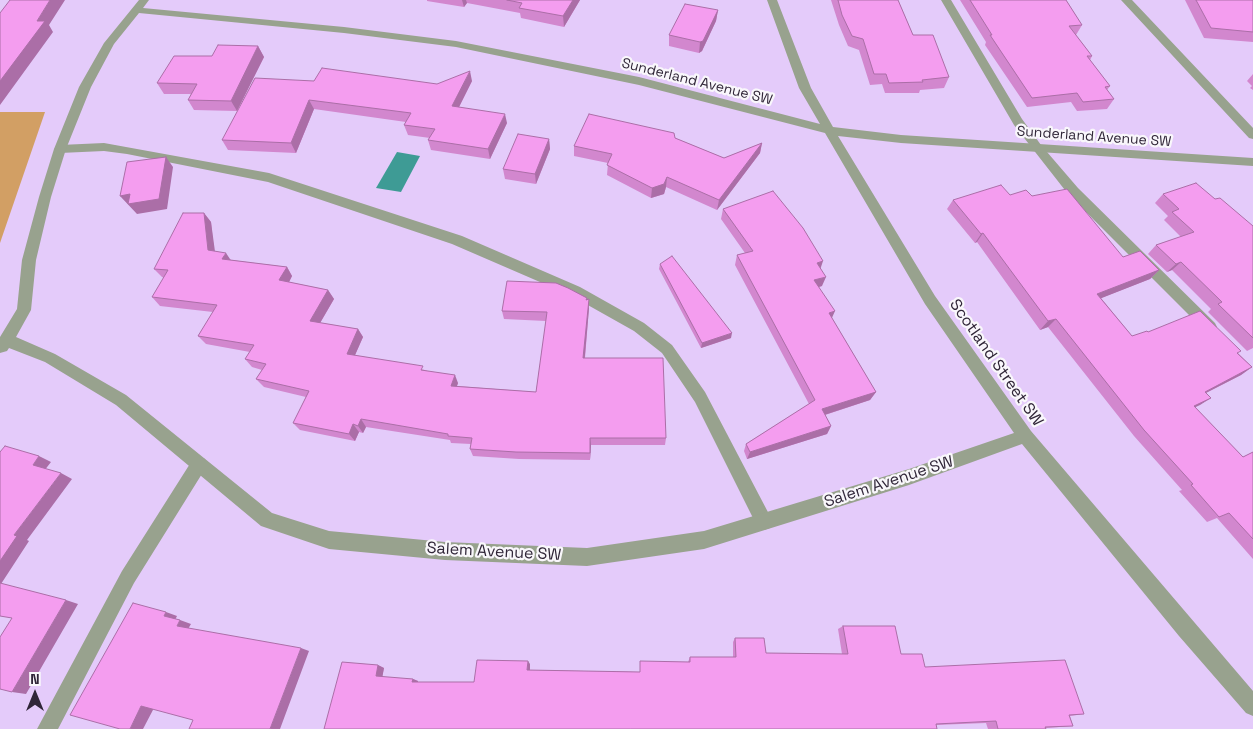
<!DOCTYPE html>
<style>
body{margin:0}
#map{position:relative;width:1253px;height:729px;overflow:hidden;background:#e4cbfa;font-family:"Space Grotesk",sans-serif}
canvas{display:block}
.north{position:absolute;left:10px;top:669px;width:50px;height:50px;-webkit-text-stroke:4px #f9f7fb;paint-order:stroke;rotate:0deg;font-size:14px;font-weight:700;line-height:20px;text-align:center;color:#302638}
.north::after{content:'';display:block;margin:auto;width:18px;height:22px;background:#302638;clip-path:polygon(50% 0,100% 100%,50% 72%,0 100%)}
</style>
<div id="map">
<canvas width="1253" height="729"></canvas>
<div class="north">N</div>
</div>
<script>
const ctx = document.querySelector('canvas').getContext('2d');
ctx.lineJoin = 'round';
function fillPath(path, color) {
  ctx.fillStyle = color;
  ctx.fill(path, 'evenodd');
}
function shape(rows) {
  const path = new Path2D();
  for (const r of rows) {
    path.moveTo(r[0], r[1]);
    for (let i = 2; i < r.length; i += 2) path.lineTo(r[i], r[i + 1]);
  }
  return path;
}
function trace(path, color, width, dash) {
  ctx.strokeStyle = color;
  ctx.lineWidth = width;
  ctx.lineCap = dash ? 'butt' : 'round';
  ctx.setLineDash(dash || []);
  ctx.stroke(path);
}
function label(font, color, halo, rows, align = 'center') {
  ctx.font = font + ' "Space Grotesk",sans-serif';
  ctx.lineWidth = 4.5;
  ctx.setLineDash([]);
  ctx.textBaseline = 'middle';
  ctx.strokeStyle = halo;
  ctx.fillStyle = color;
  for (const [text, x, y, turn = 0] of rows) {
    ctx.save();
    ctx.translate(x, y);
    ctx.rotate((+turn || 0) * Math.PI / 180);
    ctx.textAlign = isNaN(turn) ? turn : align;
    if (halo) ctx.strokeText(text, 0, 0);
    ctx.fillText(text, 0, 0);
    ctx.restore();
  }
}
fillPath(shape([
 [0,112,45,112,0,243]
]), '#d29f64');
fillPath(shape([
 [397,152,420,156,401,192,376,188]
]), '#3e9b95');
fillPath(shape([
 [941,0,951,0,1022,119,1041,145,1078,188,1215,323,1217,327,1215,331,1210,333,1205,331,1068,194,1014,125,941,0],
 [104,143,269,173,462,236,580,287,644,323,672,345,705,392,770,516,773,522,770,528,764,530,758,528,695,402,662,353,634,331,570,295,452,244,268,182,127,154,104,151,60,153,54,149,60,145,104,143],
 [199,456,205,459,207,464,205,469,134,583,58,729,37,729,122,571,193,459,199,456]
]), '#98a28e');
fillPath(shape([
 [139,0,149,0,143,8,344,27,456,41,639,77,820,124,799,88,767,0,777,0,811,88,833,127,901,135,1253,158,1253,166,901,143,838,136,935,296,1031,431,1253,691,1253,716,1246,713,1179,636,1022,444,909,485,704,549,587,566,445,560,329,549,261,526,116,405,45,362,9,348,7,351,0,353,0,337,17,309,22,260,39,197,54,149,79,87,104,43,139,0],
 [139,13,344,33,456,47,639,85,825,133,925,304,1014,433,909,469,704,531,587,548,445,542,329,531,272,513,126,395,55,354,16,337,31,310,36,260,51,197,66,149,91,87,114,44,139,13],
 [1121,0,1132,0,1253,128,1253,139,1249,138,1121,0]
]), '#98a28e');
fillPath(shape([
 [427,0,580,0,564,27,521,18,520,13,467,3,464,7,427,1],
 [831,0,898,0,913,35,949,77,944,88,920,90,919,93,885,93,882,84,870,85,859,50,848,46,839,25],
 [960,0,1066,0,1082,25,1076,35,1092,56,1090,60,1110,86,1107,90,1114,99,1107,109,1077,111,1071,102,1027,107,985,45,986,42],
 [1185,0,1253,0,1253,42,1204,38],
 [718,10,716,21,702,51,699,53,669,46,669,35],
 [258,46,264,57,237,111,194,110,188,100,191,94,164,94,157,83,212,56],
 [1253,74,1253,90,1250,88,1252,86,1247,81],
 [314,81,437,84,472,81,459,107,507,123,490,159,431,150,428,140,430,138,408,135,404,125,406,122,314,109,296,153,228,150,222,140],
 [675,138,724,158,762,143,760,153,717,210,666,187,664,194,651,198,607,175,608,163,574,156,574,146],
 [549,139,550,149,536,184,505,179,503,169],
 [1163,194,1215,199,1253,226,1253,348,1247,351,1208,312,1211,309,1172,270,1167,272,1148,254,1156,245,1181,237,1164,220,1168,216,1155,203],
 [1010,195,1032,196,1123,257,1159,270,1150,279,1101,298,1132,336,1148,332,1238,353,1252,367,1241,375,1206,393,1211,398,1195,407,1243,457,1253,452,1253,559,1217,518,1207,522,1179,491,1182,490,1134,436,1048,327,1040,330,977,242,975,243,947,209,953,200],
 [723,209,821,268,822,286,819,287,832,318,876,392,870,400,825,415,831,426,827,434,747,459,744,451,746,444,809,404,735,265,737,255,745,253,721,219],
 [204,213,211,222,214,251,231,260,287,267,292,276,289,282,328,290,334,299,320,323,358,329,363,337,355,355,425,370,458,383,457,386,536,392,546,321,504,319,502,311,587,300,589,308,585,358,666,438,665,445,591,445,590,460,519,459,473,456,470,449,471,444,451,443,450,440,366,427,363,433,359,432,355,441,300,430,293,423,306,397,264,387,256,379,262,370,252,367,245,359,250,352,206,344,198,336,213,312,160,306,152,297,164,278,162,277,154,269],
 [660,264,731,338,701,348,659,269],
 [843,626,925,667,1084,714,1070,716,1073,726,1046,728,1046,729,988,729,986,723,936,725,324,729,378,665,384,668,382,677,413,679,418,681,418,682,474,682,530,664,530,670,640,672,688,662,690,657,733,657,733,642,735,638,766,653,842,654,838,629]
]), '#d287ce');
fillPath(shape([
 [50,0,65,0,49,25,53,32,0,105,0,81],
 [462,0,466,0,467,3,464,7],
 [573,0,580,0,564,27,563,16],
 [718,10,716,21,702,51,699,53,700,42],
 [258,46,264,57,237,111,231,101],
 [470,71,472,81,455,115,452,106],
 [309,100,314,109,296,153,291,143],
 [505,114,507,123,490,159,488,149],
 [549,139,550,149,536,184,535,174],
 [762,143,760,153,717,210,719,200],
 [166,157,173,167,167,209,137,214,120,196],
 [667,177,666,187,664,194,651,198,652,188],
 [204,213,211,222,216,259,208,250],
 [983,233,977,242,975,243,981,234],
 [226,253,232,262,222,259],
 [823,261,820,270,817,263],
 [1181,262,1172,270,1167,272,1176,264],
 [287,267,292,276,286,288,279,280],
 [1159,270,1150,279,1089,303,1097,294],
 [826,277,822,286,811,289,814,280],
 [328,290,334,299,316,330,310,321],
 [589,299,589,308,584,366,583,358],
 [835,311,831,320,829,313],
 [1056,319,1048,327,1040,330,1048,321],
 [358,329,363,337,352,362,347,354],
 [732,333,731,338,701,348,702,343],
 [1252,367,1241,375,1194,399,1205,392],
 [455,375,458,383,454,394,451,386],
 [876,392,870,400,818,417,822,409],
 [1211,398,1200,405,1183,413,1194,406],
 [361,419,366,427,363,433,358,426],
 [353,424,359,432,355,441,349,434],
 [831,426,827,434,747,459,750,452],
 [590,438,591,445,590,460],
 [39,456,51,462,44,471,33,465],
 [61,473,72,479,27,540,29,541,1,584,0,584,0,561,14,535],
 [66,600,78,604,26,694,12,692],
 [166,612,177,616,175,620,164,616],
 [180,620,191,624,188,629,177,626],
 [301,648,309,651,280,729,270,729],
 [528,661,530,664,530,673,527,670],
 [378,665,384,668,382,679,376,676],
 [413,679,418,681,418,684,412,682],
 [141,706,154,708,143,729,130,729]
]), '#ab6ea7');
const building = shape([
 [10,0,50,0,37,21,45,21,0,81,0,13,10,0],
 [507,0,573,0,563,16,519,8,522,3,507,0],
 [838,0,898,0,913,35,933,35,949,77,922,80,923,82,889,83,886,74,874,74,863,39,852,36,842,15,838,0],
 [970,0,1066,0,1082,25,1069,26,1092,56,1087,56,1110,86,1105,87,1114,99,1083,102,1077,93,1032,98,990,35,992,35,970,0],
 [1196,0,1253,0,1253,32,1211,28,1196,0],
 [685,4,718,10,703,41,700,42,669,35,685,4],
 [218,45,258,46,231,101,188,100,197,84,157,83,174,56,212,56,218,45],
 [322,68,437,84,470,71,452,106,505,114,488,149,428,140,435,129,404,125,411,113,309,100,291,143,222,140,255,78,314,81,322,68],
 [589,114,674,133,675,138,724,158,762,143,719,200,667,177,664,184,652,188,607,165,612,154,574,146,589,114],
 [518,134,549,139,535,174,503,169,518,134],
 [166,157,159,199,128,204,130,194,120,196,127,162,166,157],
 [1196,183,1215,199,1220,198,1253,226,1253,338,1218,304,1222,302,1181,262,1176,264,1156,245,1194,232,1172,212,1179,209,1163,194,1196,183],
 [1001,185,1010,195,1026,190,1032,196,1067,189,1123,257,1140,251,1159,270,1097,294,1132,336,1147,331,1148,332,1200,311,1241,351,1237,353,1252,367,1205,392,1211,398,1194,406,1243,457,1253,452,1253,539,1229,513,1219,517,1191,485,1193,484,1144,430,1056,319,1048,321,983,233,981,234,953,200,1001,185],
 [773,191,803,228,823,261,817,263,826,277,814,280,835,311,829,313,876,392,822,409,831,426,750,452,746,444,815,400,737,255,753,251,723,209,773,191],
 [183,213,204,213,208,250,226,253,222,259,287,267,279,280,328,290,310,321,358,329,347,354,423,366,421,370,455,375,451,386,536,392,547,312,502,311,507,281,556,283,568,288,587,298,586,300,589,299,583,358,663,358,666,438,590,438,590,453,516,452,470,449,472,438,448,436,448,434,361,419,358,426,353,424,349,434,293,423,309,391,256,379,266,364,245,359,254,345,198,336,217,305,152,297,168,270,154,269,183,213],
 [672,256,732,333,702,343,660,264,672,256],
 [5,446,39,456,33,465,61,473,14,535,17,536,0,561,0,452,5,446],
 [0,583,66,600,12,692,0,689,0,637,12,618,0,616,0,583],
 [133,603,166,612,164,616,180,620,177,626,301,648,270,729,189,729,193,720,141,706,130,729,120,729,70,715,133,603],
 [843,626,895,626,901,654,922,654,925,667,1065,660,1084,714,1069,715,1073,726,1045,727,1046,729,998,729,996,721,936,724,937,729,324,729,342,662,378,665,376,676,413,679,412,682,474,682,477,660,528,661,527,670,640,672,640,661,690,662,690,657,736,657,735,638,764,638,766,653,848,654,843,626]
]);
fillPath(building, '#f49def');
trace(building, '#ab6ea7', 1);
label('14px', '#302638', '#f9f7fb', [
 ["Sunderland Avenue SW",697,82,14],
 ["Sunderland Avenue SW",1094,137,4]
]);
label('16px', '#302638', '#f9f7fb', [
 ["Scotland Street SW",996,363,55],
 ["Salem Avenue SW",889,482,-18],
 ["Salem Avenue SW",494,552,3]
]);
</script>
